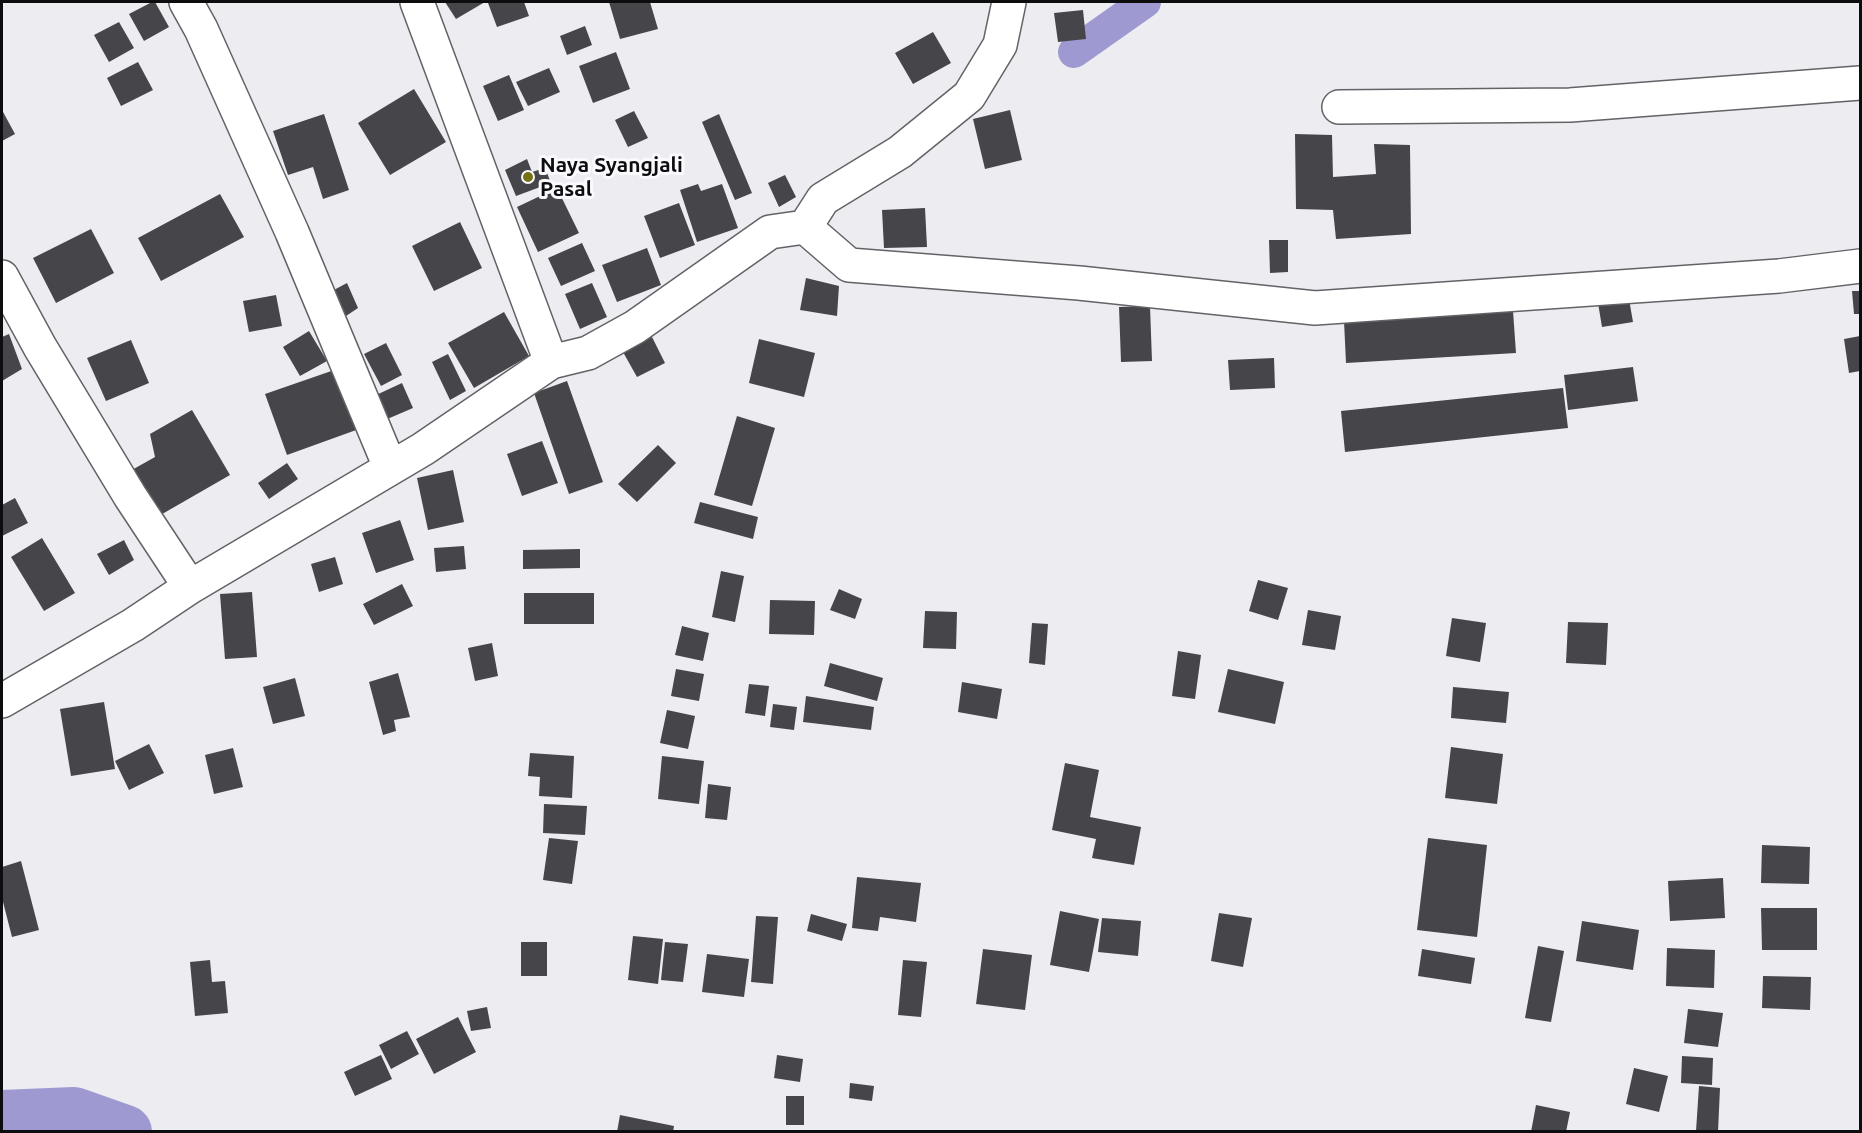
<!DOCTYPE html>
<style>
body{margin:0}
#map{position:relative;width:1862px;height:1133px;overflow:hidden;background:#ececf1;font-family:Ubuntu,sans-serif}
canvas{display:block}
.frame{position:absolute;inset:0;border:3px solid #0d0d0f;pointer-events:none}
</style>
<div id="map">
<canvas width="1862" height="1133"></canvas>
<div class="frame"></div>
</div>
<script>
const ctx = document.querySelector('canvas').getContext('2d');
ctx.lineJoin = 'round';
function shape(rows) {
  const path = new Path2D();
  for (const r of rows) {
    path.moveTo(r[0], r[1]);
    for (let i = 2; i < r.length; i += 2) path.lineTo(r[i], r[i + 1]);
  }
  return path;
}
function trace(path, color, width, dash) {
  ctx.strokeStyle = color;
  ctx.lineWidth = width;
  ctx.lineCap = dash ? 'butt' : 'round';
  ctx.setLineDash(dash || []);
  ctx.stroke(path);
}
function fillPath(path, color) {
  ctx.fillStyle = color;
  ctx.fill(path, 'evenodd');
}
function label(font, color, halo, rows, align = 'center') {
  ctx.font = font + ' Ubuntu,sans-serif';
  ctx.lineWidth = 6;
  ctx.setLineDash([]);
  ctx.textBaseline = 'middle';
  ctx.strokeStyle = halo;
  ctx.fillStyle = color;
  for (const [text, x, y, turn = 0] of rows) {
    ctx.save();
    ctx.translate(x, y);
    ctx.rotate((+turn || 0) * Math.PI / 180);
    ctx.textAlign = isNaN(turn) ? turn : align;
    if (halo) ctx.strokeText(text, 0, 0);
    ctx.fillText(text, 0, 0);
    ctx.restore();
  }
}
trace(shape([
 [1074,52,1145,2]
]), '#9e9ad1', 32);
trace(shape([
 [2,1117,74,1114,125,1132]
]), '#9e9ad1', 54);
fillPath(shape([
 [152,2,155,2,169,27,144,41,129,14],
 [445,2,485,2,456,19],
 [493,2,524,2,529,16,497,27,488,3],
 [609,2,650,2,658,29,620,39],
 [1083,10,1086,39,1058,42,1054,13],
 [119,22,134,48,109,62,94,35],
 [585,26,592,45,567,55,560,36],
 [933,32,951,63,913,84,895,53],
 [616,52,630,89,593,103,579,66],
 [138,62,153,90,121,106,107,78],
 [549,68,560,92,528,106,516,82],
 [509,75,524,110,498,121,483,86],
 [414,89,446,142,390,175,358,123],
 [2,110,15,134,2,141],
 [1010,110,1022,160,985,169,973,119],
 [634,111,648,138,628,147,615,120],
 [324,114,349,190,323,199,313,167,288,175,273,131],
 [719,114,752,193,735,200,702,122],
 [1295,134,1332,135,1333,177,1376,174,1374,144,1410,145,1411,234,1336,239,1333,210,1296,209],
 [527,159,532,172,545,168,551,183,516,196,505,170],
 [785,175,796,197,779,207,768,183],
 [698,184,701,191,722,184,738,228,697,242,680,190],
 [557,188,579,233,538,252,517,207],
 [220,194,244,237,161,281,138,238],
 [679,203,695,245,660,258,644,216],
 [925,208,927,247,884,248,882,210],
 [460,222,482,268,434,291,412,246],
 [91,229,114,273,56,303,33,258],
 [1269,240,1288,240,1288,272,1270,273],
 [582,243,595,271,561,286,548,258],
 [647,248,661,285,617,302,602,265],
 [806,278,839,286,837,316,800,310],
 [347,283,358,308,346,316,332,291],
 [592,283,607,317,580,329,565,294],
 [1852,291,1860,291,1860,314,1854,314],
 [276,295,282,326,249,332,243,301],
 [1629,299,1633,322,1602,327,1598,303],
 [1150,306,1152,361,1121,362,1119,307],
 [1513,311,1516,353,1346,363,1344,321],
 [504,312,529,356,474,388,448,343],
 [309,331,327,361,300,376,283,347],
 [9,334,22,369,2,381,2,337],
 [1860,336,1860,371,1849,373,1844,339],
 [652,337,665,363,637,377,623,352],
 [759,339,815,353,804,397,749,383],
 [131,340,149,383,106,401,87,358],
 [386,343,402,375,381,386,364,354],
 [448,354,466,391,450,400,432,362],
 [1274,358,1275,388,1230,390,1228,360],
 [1633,367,1638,401,1568,410,1564,375],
 [340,368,370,425,287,455,265,394],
 [567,381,603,482,569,494,534,393],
 [402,383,413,408,385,420,374,396],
 [1563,388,1568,428,1345,452,1341,411],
 [192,410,230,475,157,517,130,471,155,457,150,434],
 [737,416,775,428,752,506,714,495],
 [542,441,558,483,522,496,507,454],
 [658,445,676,463,637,502,618,484],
 [287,463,298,479,269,499,258,483],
 [453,470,464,522,428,530,417,478],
 [15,498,28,523,2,536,2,505],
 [700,502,758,517,753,539,694,523],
 [400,520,414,560,376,573,362,533],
 [42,538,75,593,44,611,11,557],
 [124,540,134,560,109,575,97,554],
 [464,546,466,569,436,572,434,548],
 [580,549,580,568,523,569,523,550],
 [335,557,343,584,319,592,311,564],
 [721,571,744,576,735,622,712,617],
 [1258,580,1288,588,1278,620,1249,611],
 [402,584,413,606,374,625,363,604],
 [839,589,862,599,855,619,830,610],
 [252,592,257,657,225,659,220,594],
 [524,593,594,593,594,624,524,624],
 [770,600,815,601,814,635,769,634],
 [1308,610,1341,616,1335,650,1302,645],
 [925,611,957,612,956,649,923,648],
 [1452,618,1486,623,1480,662,1446,656],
 [1568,622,1608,623,1606,665,1566,663],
 [1032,623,1048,624,1045,665,1029,663],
 [682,626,709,633,703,661,675,655],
 [492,643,498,676,475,681,468,648],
 [1178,651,1201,655,1195,699,1172,696],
 [830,663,883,678,877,701,824,686],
 [676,669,704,674,699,701,671,696],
 [1228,669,1284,682,1275,724,1218,712],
 [398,673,410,717,394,720,396,731,383,735,369,682],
 [295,678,305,716,273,724,263,687],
 [962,682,1002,689,997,719,958,712],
 [749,684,769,686,765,716,745,713],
 [1453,687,1509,692,1506,723,1451,718],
 [806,696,874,707,871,730,803,722],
 [104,702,115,769,71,776,60,709],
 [773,704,797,707,794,730,770,727],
 [667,710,695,716,688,749,660,743],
 [149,744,164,773,129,790,115,761],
 [1451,747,1503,754,1497,804,1445,798],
 [233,748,243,787,214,794,205,755],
 [530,753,574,756,572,798,539,796,540,777,528,776],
 [662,756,704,761,699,804,658,799],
 [1065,763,1099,770,1090,817,1141,827,1134,865,1092,858,1096,839,1052,830],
 [708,784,731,787,727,820,705,818],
 [544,804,587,806,585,835,543,833],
 [549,838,578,841,572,884,543,880],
 [1428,838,1487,845,1477,937,1417,930],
 [1762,845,1810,847,1809,884,1761,883],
 [21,861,39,930,12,937,2,898,2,867],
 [857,877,921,883,916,922,880,917,878,931,852,928],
 [1723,878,1725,918,1670,921,1668,881],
 [1761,908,1817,908,1817,950,1762,950],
 [1060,911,1099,919,1089,972,1050,965],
 [1219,913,1252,918,1243,967,1211,961],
 [811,914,847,924,842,941,807,931],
 [756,916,778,917,773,984,751,982],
 [1102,918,1141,921,1138,956,1098,952],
 [1582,921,1639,930,1633,970,1576,961],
 [633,936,663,939,658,984,628,980],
 [521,942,547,942,547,976,521,976],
 [665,942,688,944,683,982,661,980],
 [1538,946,1564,951,1551,1022,1525,1018],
 [1667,948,1715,950,1714,988,1666,986],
 [983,949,1032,955,1025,1010,976,1004],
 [1422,949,1475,958,1471,984,1418,976],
 [707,954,749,959,744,997,702,992],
 [210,960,212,982,225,981,228,1013,195,1016,190,962],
 [903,960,927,962,921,1017,898,1015],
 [1763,976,1811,977,1810,1010,1762,1008],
 [487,1007,491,1028,471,1031,467,1011],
 [1688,1009,1723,1013,1718,1047,1684,1043],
 [458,1017,476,1052,434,1074,416,1039],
 [407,1031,419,1054,391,1069,379,1045],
 [381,1055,392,1079,355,1096,344,1072],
 [777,1055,803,1059,800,1082,774,1078],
 [1682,1056,1713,1058,1712,1085,1681,1083],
 [1634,1068,1668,1076,1659,1112,1626,1104],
 [850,1083,874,1086,872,1101,849,1098],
 [1699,1086,1720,1088,1718,1132,1696,1131],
 [786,1096,804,1096,804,1125,786,1125],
 [1536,1105,1570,1112,1566,1132,1531,1132],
 [620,1115,674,1126,673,1132,617,1132]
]), '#46464a');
const minor = shape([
 [186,2,201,29,292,232,390,467],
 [417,2,551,362],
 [1339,107,1570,105,1860,83],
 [805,227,849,265,1079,283,1315,308,1779,276,1860,266],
 [2,277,40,347,130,496,190,587],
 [2,701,133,625,190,587,423,449,551,362,588,353,635,327,770,232,805,227,823,199,900,152,969,96,1000,45,1009,2]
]);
trace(minor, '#636367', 36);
trace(minor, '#fff', 33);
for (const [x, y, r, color] of [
 [528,177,6,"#757215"]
]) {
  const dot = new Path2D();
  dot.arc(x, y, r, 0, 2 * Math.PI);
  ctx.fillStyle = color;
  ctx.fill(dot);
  trace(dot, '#f9f9fe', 2);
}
label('bold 21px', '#0d0d0f', '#f9f9fe', [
 ["Naya Syangjali",540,165],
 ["Pasal",540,189]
], 'left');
</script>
